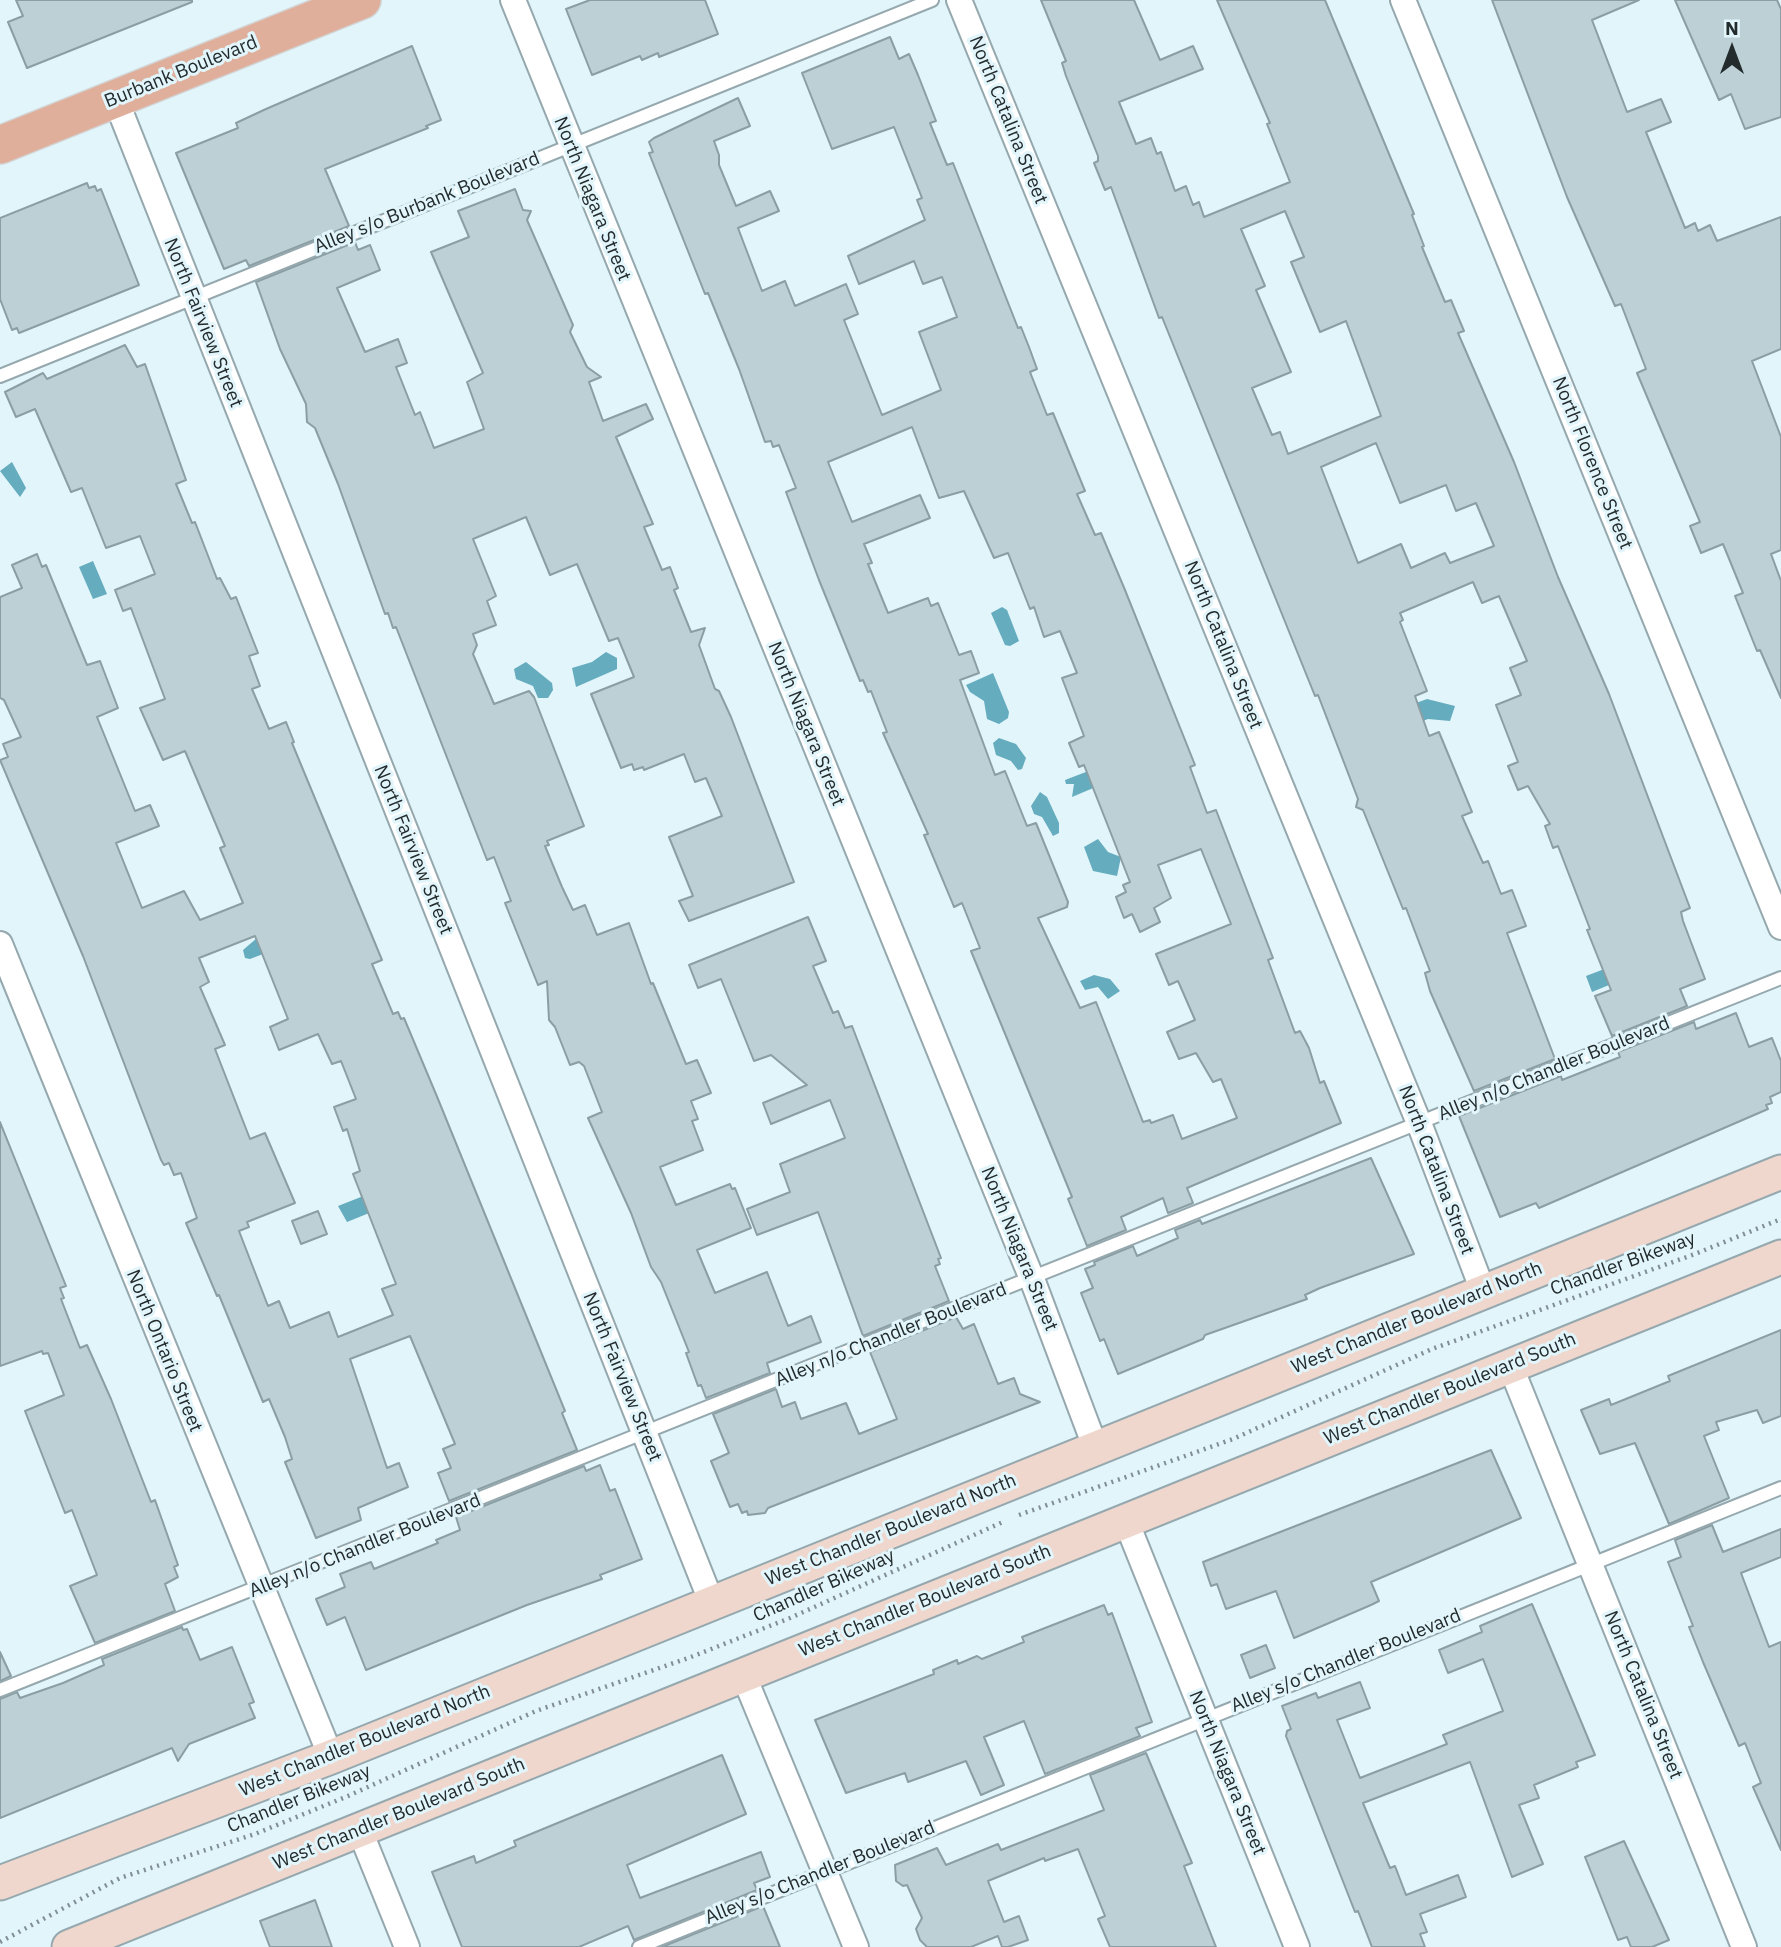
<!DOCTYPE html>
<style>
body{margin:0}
#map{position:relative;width:1781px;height:1947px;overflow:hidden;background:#e1f5fb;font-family:"IBM Plex Sans",sans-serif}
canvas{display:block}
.north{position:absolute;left:1697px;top:14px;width:70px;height:70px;-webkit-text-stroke:5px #e1f5fb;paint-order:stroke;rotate:0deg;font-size:19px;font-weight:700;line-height:28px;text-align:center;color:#232b2d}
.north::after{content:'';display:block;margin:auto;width:24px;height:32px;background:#232b2d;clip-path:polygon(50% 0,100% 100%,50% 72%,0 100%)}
</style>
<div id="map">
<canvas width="1781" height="1947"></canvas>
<div class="north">N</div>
</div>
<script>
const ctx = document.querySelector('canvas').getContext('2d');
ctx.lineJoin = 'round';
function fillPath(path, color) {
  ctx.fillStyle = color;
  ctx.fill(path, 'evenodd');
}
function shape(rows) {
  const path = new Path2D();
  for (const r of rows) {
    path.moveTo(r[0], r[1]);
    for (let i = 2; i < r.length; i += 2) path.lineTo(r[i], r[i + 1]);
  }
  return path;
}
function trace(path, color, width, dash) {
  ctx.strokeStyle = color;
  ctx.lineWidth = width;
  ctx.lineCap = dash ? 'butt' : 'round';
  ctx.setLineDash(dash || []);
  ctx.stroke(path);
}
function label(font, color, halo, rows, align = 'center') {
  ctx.font = font + ' "IBM Plex Sans",sans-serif';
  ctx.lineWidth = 6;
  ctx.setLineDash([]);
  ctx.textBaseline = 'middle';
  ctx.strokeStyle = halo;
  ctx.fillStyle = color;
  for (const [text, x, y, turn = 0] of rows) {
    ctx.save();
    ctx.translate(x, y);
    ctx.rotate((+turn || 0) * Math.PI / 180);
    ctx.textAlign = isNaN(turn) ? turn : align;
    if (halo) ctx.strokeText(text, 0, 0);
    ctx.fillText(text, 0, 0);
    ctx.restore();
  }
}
fillPath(shape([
 [12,462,26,488,20,497,0,471],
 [93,561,107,594,93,599,79,567],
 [1002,607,1007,610,1019,641,1010,646,1005,645,991,613],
 [606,652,617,658,617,669,576,687,572,668,592,662],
 [526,662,552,683,553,690,548,698,538,698,533,686,516,679,514,669],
 [993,673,1009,712,1008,718,999,724,987,719,984,701,970,692,966,685],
 [1427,699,1455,706,1450,721,1428,719,1415,724,1408,706],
 [999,738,1016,744,1026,758,1022,769,1018,770,1011,761,996,755,993,743],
 [1099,767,1105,783,1072,797,1074,784,1066,784,1065,780],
 [1040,792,1047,797,1059,823,1059,833,1053,836,1042,817,1034,814,1031,806],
 [1098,839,1108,852,1121,857,1117,876,1093,871,1084,847],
 [264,932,276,949,250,959,245,958,243,950],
 [1620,963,1626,978,1592,992,1586,976],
 [1094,975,1110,979,1120,991,1108,999,1098,987,1085,990,1080,981],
 [376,1191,384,1207,347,1222,338,1206]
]), '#65acbe');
const building = shape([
 [16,0,192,0,192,2,27,68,8,22,23,16,16,0],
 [590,0,705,0,718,34,659,57,658,53,642,60,640,56,592,75,566,9,590,0],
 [1041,0,1134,0,1160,60,1193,46,1203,69,1119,102,1136,144,1151,138,1157,154,1161,152,1175,191,1186,186,1193,205,1199,202,1204,217,1290,182,1267,124,1270,123,1217,0,1325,0,1414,214,1412,215,1424,246,1422,247,1445,302,1451,300,1464,331,1458,333,1514,462,1558,577,1609,694,1690,908,1681,912,1683,921,1705,979,1680,989,1687,1006,1612,1036,1595,996,1611,990,1587,930,1590,929,1558,846,1553,848,1545,826,1550,824,1528,786,1518,790,1508,766,1518,762,1496,705,1521,695,1510,668,1527,661,1499,596,1482,603,1473,582,1400,613,1403,620,1400,622,1427,691,1415,696,1429,736,1439,732,1472,812,1462,816,1483,863,1488,861,1501,894,1512,890,1526,926,1507,933,1555,1059,1474,1091,1430,991,1425,973,1430,971,1406,908,1403,909,1363,810,1356,807,1358,799,1318,695,1315,696,1162,317,1159,318,1111,187,1105,190,1094,163,1098,161,1098,156,1066,76,1062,63,1066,61,1041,0],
 [1285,211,1304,257,1291,262,1320,332,1346,321,1381,416,1288,454,1280,432,1272,435,1252,388,1291,372,1256,290,1265,286,1241,229,1285,211],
 [1376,443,1400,503,1446,485,1456,511,1476,503,1494,546,1450,563,1445,553,1411,568,1401,544,1358,563,1321,467,1376,443],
 [1492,0,1639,0,1592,20,1627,112,1661,99,1671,122,1646,132,1685,228,1695,223,1698,231,1710,225,1717,241,1781,217,1781,349,1752,361,1781,437,1781,550,1771,554,1781,581,1781,698,1760,650,1757,651,1735,596,1743,593,1723,544,1701,553,1690,526,1700,522,1637,373,1646,369,1621,304,1615,306,1567,197,1492,0],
 [1675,0,1777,0,1781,9,1781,117,1745,129,1731,94,1719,100,1675,0],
 [890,37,899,59,909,54,918,75,936,121,930,123,947,165,953,163,1018,328,1021,327,1029,347,1037,369,1030,372,1047,415,1053,413,1085,491,1077,494,1095,535,1101,533,1125,590,1195,765,1190,767,1207,813,1216,810,1273,958,1268,960,1295,1033,1300,1031,1309,1048,1320,1083,1324,1081,1341,1123,1187,1188,1193,1203,1168,1213,1163,1198,1121,1217,1126,1230,1087,1246,1068,1199,1072,1197,1059,1165,971,951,980,948,962,903,954,907,952,902,924,835,928,834,883,733,887,732,871,691,868,692,863,680,860,681,819,580,786,492,796,488,779,445,773,447,771,441,765,442,739,369,708,293,705,294,649,153,653,152,649,142,654,138,738,98,750,126,714,141,719,155,719,165,736,206,770,191,779,211,738,228,762,291,785,281,795,306,846,284,858,314,844,320,882,415,941,390,919,332,957,317,942,277,923,284,914,261,859,284,848,256,925,220,917,200,922,198,894,127,832,149,802,73,890,37],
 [912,427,939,498,964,491,994,558,1008,553,1030,609,1034,607,1044,637,1060,631,1077,673,1062,678,1084,736,1069,743,1079,767,1084,765,1130,882,1123,885,1126,892,1116,897,1124,918,1132,914,1140,932,1160,922,1154,908,1171,898,1158,865,1201,849,1231,924,1156,954,1169,985,1178,981,1195,1020,1167,1032,1179,1059,1196,1053,1213,1082,1221,1079,1237,1118,1182,1139,1173,1115,1151,1123,1150,1120,1143,1122,1096,1002,1080,1008,1038,918,1067,907,1068,902,1036,823,1027,826,1005,771,995,775,960,680,979,673,971,651,959,655,938,603,931,606,928,598,888,613,868,564,872,563,864,544,930,518,920,495,852,522,828,462,912,427],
 [412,46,441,120,426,126,428,128,325,169,349,226,249,266,246,260,224,269,176,153,238,128,236,123,266,109,412,46],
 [87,183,89,188,95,186,97,191,101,189,139,285,19,333,17,328,12,330,0,299,0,218,87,183],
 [515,189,523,210,531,211,527,220,573,325,570,332,587,367,601,377,589,382,603,421,646,404,653,419,616,437,653,524,644,527,662,570,670,567,678,588,674,590,691,632,705,628,699,645,715,689,719,691,731,717,794,882,689,921,679,901,693,896,669,837,722,816,706,778,695,782,684,754,644,770,643,767,634,770,632,764,621,768,591,694,634,677,618,638,609,641,577,564,550,575,526,517,473,539,496,596,487,601,496,625,473,634,477,645,473,654,494,704,529,691,534,697,584,826,547,841,549,845,545,846,562,887,573,910,585,905,597,935,629,923,651,984,653,983,686,1064,697,1060,711,1093,691,1101,698,1119,692,1121,703,1150,660,1167,676,1205,730,1184,732,1189,735,1188,751,1228,697,1250,715,1293,767,1272,788,1326,811,1316,821,1342,767,1363,770,1373,706,1398,701,1385,698,1386,686,1353,689,1352,661,1282,651,1267,631,1213,588,1118,602,1112,584,1066,579,1062,570,1065,555,1027,549,1020,547,981,538,985,505,903,511,901,494,857,487,860,396,627,393,628,388,613,385,614,338,484,315,428,307,422,306,404,280,349,256,282,355,242,358,250,370,245,380,270,337,288,365,352,398,339,407,363,396,367,415,415,420,412,434,448,484,429,467,382,483,373,431,252,469,237,458,211,515,189],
 [125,345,137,367,145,364,186,480,176,484,192,523,195,522,217,579,220,578,231,599,236,597,258,653,249,656,260,686,252,689,269,729,286,722,294,742,292,743,382,960,372,964,393,1014,398,1012,401,1019,404,1018,438,1099,565,1411,562,1413,577,1450,449,1501,438,1473,451,1468,443,1449,455,1444,410,1336,350,1359,387,1468,399,1463,408,1487,358,1508,361,1520,316,1538,285,1462,292,1459,285,1437,269,1399,263,1402,219,1295,217,1296,186,1223,197,1218,181,1173,174,1175,169,1163,164,1165,161,1160,83,956,0,760,8,757,3,744,21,737,4,700,0,698,0,597,22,588,12,565,37,554,42,567,46,565,87,665,100,661,118,708,97,717,135,811,150,805,159,826,116,843,142,908,184,891,200,920,243,903,220,848,225,846,185,751,163,760,140,708,165,699,131,608,123,611,115,590,155,574,140,536,106,548,82,488,71,492,35,409,16,417,5,392,43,373,47,379,125,345],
 [255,936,288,1019,270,1027,279,1050,318,1034,332,1064,341,1061,356,1099,334,1107,343,1131,347,1129,360,1171,353,1174,396,1284,382,1289,393,1315,338,1337,329,1312,290,1328,279,1301,268,1306,239,1231,249,1227,247,1222,295,1203,265,1133,250,1139,215,1049,225,1045,200,987,209,982,199,958,255,936],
 [808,917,826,961,813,966,833,1013,838,1011,845,1028,852,1026,941,1258,938,1259,940,1264,935,1266,949,1301,863,1336,818,1212,757,1235,747,1209,790,1192,780,1164,845,1138,830,1100,771,1124,763,1103,807,1085,771,1055,754,1061,721,979,698,988,689,965,808,917],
 [1736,1013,1749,1047,1772,1038,1781,1061,1781,1092,1770,1097,1772,1103,1766,1105,1768,1109,1539,1208,1536,1203,1500,1217,1459,1116,1561,1076,1562,1080,1620,1057,1618,1052,1694,1022,1696,1029,1736,1013],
 [0,1122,66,1286,60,1288,64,1298,61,1299,80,1348,87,1345,111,1399,151,1502,155,1500,178,1565,174,1567,178,1577,165,1584,175,1611,95,1643,70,1586,97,1575,72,1510,65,1513,25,1411,64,1395,48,1353,43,1354,42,1351,0,1366,0,1122],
 [1371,1158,1414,1254,1320,1288,1305,1295,1307,1299,1205,1335,1203,1339,1118,1374,1104,1339,1100,1341,1081,1293,1093,1288,1085,1269,1095,1265,1094,1262,1133,1246,1137,1256,1178,1238,1175,1230,1200,1220,1202,1224,1371,1158],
 [318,1211,327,1234,301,1244,292,1221,318,1211],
 [956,1317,963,1329,974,1324,998,1384,1014,1378,1020,1394,1040,1402,768,1508,765,1513,748,1515,747,1511,742,1513,738,1504,730,1507,711,1461,729,1453,713,1414,776,1389,782,1407,795,1402,801,1419,846,1403,859,1434,897,1419,870,1352,956,1317],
 [1781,1330,1781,1416,1763,1423,1757,1410,1716,1422,1719,1430,1704,1436,1729,1498,1669,1524,1635,1443,1600,1454,1581,1410,1609,1399,1611,1405,1670,1381,1668,1376,1781,1330],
 [1491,1450,1521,1518,1371,1582,1379,1601,1371,1605,1294,1638,1276,1591,1226,1609,1217,1584,1211,1586,1203,1562,1491,1450],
 [600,1465,610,1491,615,1489,642,1559,600,1575,602,1579,527,1605,366,1670,345,1617,327,1625,316,1599,345,1587,340,1574,371,1562,374,1569,438,1543,436,1540,460,1530,456,1517,584,1466,586,1471,600,1465],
 [1712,1525,1723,1552,1781,1529,1781,1557,1741,1573,1769,1647,1781,1642,1781,1850,1753,1787,1761,1783,1745,1743,1739,1746,1703,1662,1689,1627,1693,1626,1668,1562,1681,1557,1675,1540,1712,1525],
 [1532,1604,1595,1755,1576,1762,1578,1767,1534,1785,1539,1798,1519,1805,1543,1864,1512,1877,1470,1762,1363,1803,1390,1868,1395,1866,1406,1895,1458,1875,1466,1897,1420,1914,1427,1932,1420,1934,1425,1947,1372,1947,1358,1911,1355,1912,1286,1736,1287,1731,1291,1729,1282,1706,1316,1693,1318,1698,1360,1682,1370,1708,1337,1720,1360,1778,1447,1744,1443,1735,1503,1711,1483,1659,1448,1673,1439,1650,1482,1632,1480,1626,1532,1604],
 [1104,1605,1108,1615,1112,1613,1152,1722,1136,1728,1140,1736,1045,1774,1024,1721,984,1737,1004,1785,981,1795,966,1761,908,1782,905,1773,846,1793,815,1720,934,1674,933,1670,957,1660,958,1664,977,1656,982,1659,1024,1642,1022,1637,1104,1605],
 [182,1627,183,1630,187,1629,200,1660,232,1647,254,1702,249,1704,255,1718,189,1744,178,1761,172,1748,0,1818,0,1699,17,1692,20,1698,63,1683,104,1665,102,1659,182,1627],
 [1266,1645,1275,1668,1250,1678,1241,1655,1266,1645],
 [0,1652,11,1676,0,1681,0,1652],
 [1146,1753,1192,1863,1184,1866,1216,1947,1110,1947,1098,1919,1105,1916,1078,1849,1045,1861,1044,1858,988,1881,1004,1922,1019,1916,1028,1940,1008,1947,1002,1947,998,1936,971,1947,927,1947,920,1940,916,1929,922,1918,907,1885,903,1886,896,1881,895,1865,937,1848,946,1865,998,1844,1001,1850,1104,1810,1090,1775,1146,1753],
 [722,1755,746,1814,627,1865,640,1898,761,1852,770,1877,754,1883,757,1890,634,1940,628,1926,579,1947,462,1947,432,1872,474,1856,476,1863,516,1846,514,1841,722,1755],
 [1624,1841,1669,1940,1652,1947,1631,1947,1627,1937,1618,1940,1585,1857,1624,1841],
 [315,1900,332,1947,270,1947,260,1921,315,1900],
 [763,1906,780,1947,662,1947,763,1906]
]);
fillPath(building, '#bcd0d6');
trace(building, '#8b9ea3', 2);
const service = shape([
 [0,376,932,0],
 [0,1690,1781,978],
 [639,1947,1781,1488]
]);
const minor = shape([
 [513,0,1032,1279,1096,1449],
 [959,0,1419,1123,1483,1291],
 [1403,0,1781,927],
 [115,98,711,1601],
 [0,944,331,1757],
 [1510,1365,1744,1947],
 [1126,1521,1297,1947],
 [743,1674,856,1947],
 [360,1831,407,1947]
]);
const secondary = shape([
 [0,1883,331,1757,1781,1172],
 [69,1947,1781,1257]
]);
const primary = shape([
 [0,145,362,0]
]);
trace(service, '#95a8ae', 16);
trace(minor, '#95a8ae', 28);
trace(secondary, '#95a8ae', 37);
trace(primary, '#d3d5d5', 40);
trace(shape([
 [1019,1515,1233,1439,1432,1349,1695,1254,1781,1219],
 [0,1942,120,1878,255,1834,348,1796,536,1711,691,1657,790,1618,1005,1521]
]), '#818f93', 4.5, [2, 5]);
trace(service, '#fff', 12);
trace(minor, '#fff', 24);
trace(secondary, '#efd7ce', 33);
trace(primary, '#e0af9c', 37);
label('19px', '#232b2d', '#e1f5fb', [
 ["Burbank Boulevard",181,72,-22],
 ["North Catalina Street",1008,120,68],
 ["North Niagara Street",592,199,68],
 ["Alley s/o Burbank Boulevard",427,203,-22],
 ["North Fairview Street",203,323,68],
 ["North Florence Street",1592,463,68],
 ["North Catalina Street",1223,645,68],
 ["North Niagara Street",806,724,68],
 ["North Fairview Street",413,850,68],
 ["Alley n/o Chandler Boulevard",1554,1069,-22],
 ["North Catalina Street",1436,1170,69],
 ["North Niagara Street",1019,1249,68],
 ["Chandler Bikeway",1623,1264,-20],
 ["West Chandler Boulevard North",1417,1318,-22],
 ["Alley n/o Chandler Boulevard",891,1335,-22],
 ["North Ontario Street",164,1351,68],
 ["North Fairview Street",622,1377,68],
 ["West Chandler Boulevard South",1450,1389,-22],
 ["West Chandler Boulevard North",891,1530,-22],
 ["Alley n/o Chandler Boulevard",365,1546,-22],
 ["Chandler Bikeway",824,1586,-24],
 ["West Chandler Boulevard South",925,1601,-22],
 ["Alley s/o Chandler Boulevard",1346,1661,-22],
 ["North Catalina Street",1643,1695,68],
 ["West Chandler Boulevard North",365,1741,-22],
 ["North Niagara Street",1227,1773,68],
 ["Chandler Bikeway",299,1799,-22],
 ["West Chandler Boulevard South",399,1814,-22],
 ["Alley s/o Chandler Boulevard",820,1873,-22]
]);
</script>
